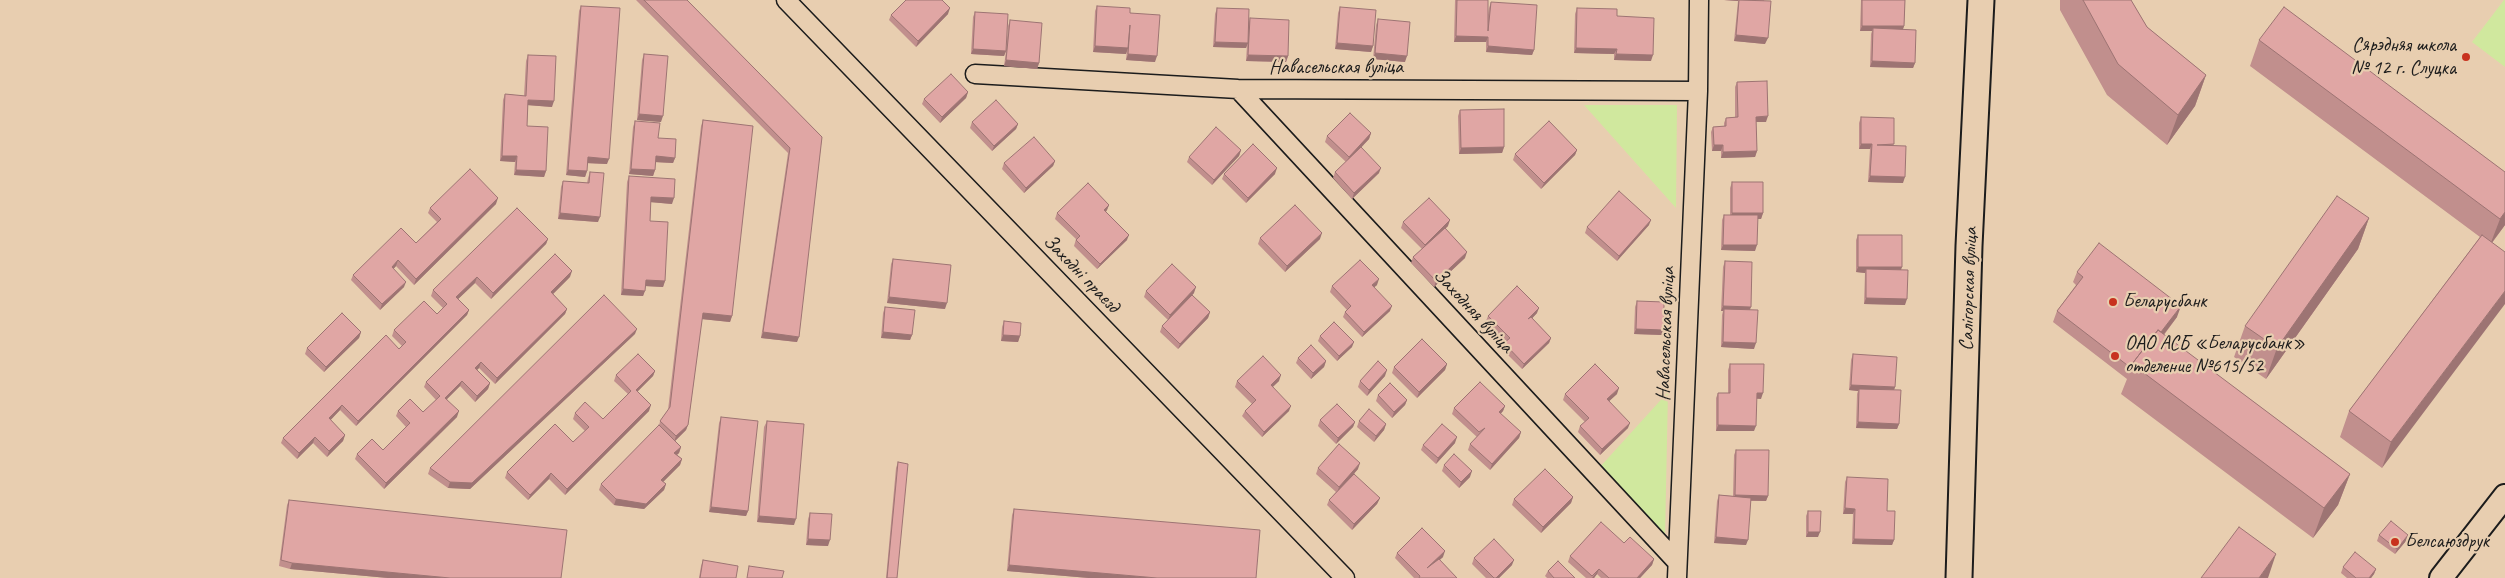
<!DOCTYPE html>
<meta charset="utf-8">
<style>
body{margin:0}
canvas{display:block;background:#e8ceb0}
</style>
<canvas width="2505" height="578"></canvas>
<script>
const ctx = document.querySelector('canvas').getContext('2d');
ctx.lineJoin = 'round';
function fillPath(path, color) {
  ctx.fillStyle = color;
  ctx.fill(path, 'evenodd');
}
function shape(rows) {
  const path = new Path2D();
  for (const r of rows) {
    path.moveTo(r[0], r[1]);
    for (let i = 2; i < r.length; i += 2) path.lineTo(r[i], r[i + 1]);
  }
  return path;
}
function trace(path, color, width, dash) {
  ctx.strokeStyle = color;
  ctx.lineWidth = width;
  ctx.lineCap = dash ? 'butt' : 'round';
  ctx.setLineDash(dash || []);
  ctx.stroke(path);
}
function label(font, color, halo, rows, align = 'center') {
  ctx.font = font + ' Caveat,sans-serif';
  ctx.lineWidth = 4.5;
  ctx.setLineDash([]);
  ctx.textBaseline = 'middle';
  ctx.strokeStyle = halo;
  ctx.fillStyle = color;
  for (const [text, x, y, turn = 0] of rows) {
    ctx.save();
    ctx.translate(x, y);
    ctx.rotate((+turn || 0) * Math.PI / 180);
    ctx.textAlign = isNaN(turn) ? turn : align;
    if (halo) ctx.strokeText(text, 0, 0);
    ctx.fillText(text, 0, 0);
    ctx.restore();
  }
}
fillPath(shape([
 [2504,0,2505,0,2505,67,2472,42],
 [1584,105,1677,105,1676,208],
 [1668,392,1665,536,1599,468]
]), '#d0e89e');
const minor = shape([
 [786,0,1345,578],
 [975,74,1238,89,1698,91],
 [1238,89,1677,562],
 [1677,578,1698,91,1699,0]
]);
const tertiary = shape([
 [2441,578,2505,496]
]);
const secondary = shape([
 [1959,578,1969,246,1981,0]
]);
trace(minor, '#1c1c1c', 21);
trace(tertiary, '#1c1c1c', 26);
trace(secondary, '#1c1c1c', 29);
trace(minor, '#e8ceb0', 18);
trace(tertiary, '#e8ceb0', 22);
trace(secondary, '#e8ceb0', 25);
fillPath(shape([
 [636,0,687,0,822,137,797,342,761,338,788,153],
 [1455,0,1488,0,1488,15,1489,8,1491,2,1534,50,1532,55,1486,52,1486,42,1454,42],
 [1724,0,1764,0,1765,44,1734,41,1738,1],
 [1861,0,1905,0,1904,26,1903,29,1915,63,1913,68,1870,67,1871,34,1872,31,1860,31],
 [2060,0,2131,0,2147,27,2206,75,2195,106,2167,145,2107,95,2060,10],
 [581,6,607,164,587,163,587,171,585,177,566,175,579,11],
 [1097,6,1155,62,1126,60,1127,50,1126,54,1093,52,1095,11],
 [1340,7,1373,46,1371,52,1335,49,1338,13],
 [1217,8,1249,22,1250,18,1288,56,1286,62,1246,61,1247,45,1246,48,1213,47,1215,14],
 [1577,8,1617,16,1651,61,1614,60,1614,54,1574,53,1575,14],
 [975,12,1006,50,1008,26,1010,20,1039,63,1037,69,1004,66,1006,51,1004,56,971,54,973,17],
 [948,14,916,47,889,20,891,15],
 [1378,19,1405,62,1373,59,1376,25],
 [2259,40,2505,172,2505,225,2492,243,2382,468,2340,437,2349,411,2480,237,2250,66],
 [644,54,661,122,637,120,642,60],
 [528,55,552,107,528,105,527,126,546,171,544,177,514,175,515,162,500,161,503,100,505,94,524,96,526,61],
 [1737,82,1766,122,1756,122,1757,151,1755,157,1721,158,1721,151,1712,151,1711,132,1713,127,1724,126,1724,123,1726,118,1735,117,1735,87],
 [968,92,966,98,940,123,922,104,924,99],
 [1460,110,1504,147,1502,153,1459,154,1458,116],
 [1861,117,1894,144,1893,145,1903,183,1868,182,1870,149,1859,149,1859,123],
 [703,120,732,316,730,322,702,319,688,425,686,430,675,441,681,447,679,453,677,455,682,459,680,465,663,482,666,484,664,490,644,509,614,505,599,490,601,484,659,426,660,421,668,410,701,126],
 [635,121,658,138,675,158,673,163,655,162,655,170,653,176,629,174,633,127],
 [972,122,1018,124,1016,129,992,151,970,128],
 [1371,133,1369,139,1360,149,1379,173,1352,199,1333,178,1335,172,1346,162,1325,142,1327,136],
 [1241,150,1239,156,1212,185,1187,162,1189,157],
 [1577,150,1575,155,1541,189,1513,160,1515,154],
 [1055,161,1053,166,1024,193,1002,169,1004,163],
 [590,172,598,222,558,219,561,187,563,181,587,183,588,178],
 [1224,174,1275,174,1246,203,1222,179],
 [629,176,672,204,651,202,650,221,665,281,663,287,646,286,643,296,621,295,627,182],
 [1732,182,1763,213,1761,219,1757,219,1755,251,1721,250,1722,220,1724,215,1730,215,1730,188],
 [496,204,414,285,396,266,393,269,404,287,380,310,351,280,353,275,416,243,437,222,428,213,430,208],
 [1109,205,1106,212,1127,240,1097,269,1074,246,1076,239,1055,219,1057,213],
 [2369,218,2358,249,2266,379,2234,357,2245,326],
 [1403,222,1448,226,1445,229,1465,258,1434,287,1411,263,1413,257,1422,249,1401,228],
 [1649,225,1617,261,1585,233,1587,227],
 [1858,235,1901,269,1905,305,1864,304,1865,273,1856,272,1856,240],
 [1260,238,1320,239,1285,272,1258,244],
 [548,239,546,244,491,299,475,283,458,299,469,310,467,315,356,426,340,410,330,420,345,435,343,441,327,457,313,443,297,459,281,443,283,438,402,346,392,336,394,330,437,314,443,308,431,296,433,290],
 [893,259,945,309,887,303,891,264],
 [1725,261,1750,310,1754,349,1721,347,1722,315,1723,311,1721,311,1723,267],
 [2077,272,2177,317,2164,335,2350,474,2338,505,2313,538,2121,394,2127,379,2053,322,2057,311,2076,285,2073,282],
 [570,277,553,294,567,309,565,314,495,384,479,368,477,370,490,383,488,389,475,402,460,386,447,399,457,417,384,489,355,459,357,454,383,450,406,427,396,416,398,411,423,412,436,400,424,387,426,382],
 [1377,285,1374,287,1390,311,1362,337,1343,317,1345,312,1347,310,1330,292,1332,286],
 [1146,291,1194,293,1192,295,1210,312,1208,318,1178,349,1160,332,1162,326,1168,320,1144,297],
 [1637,301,1662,335,1634,334,1635,307],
 [885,307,912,335,910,340,881,338,883,313],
 [1537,313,1532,318,1551,338,1549,343,1522,369,1502,349,1504,343,1506,341,1486,321,1488,316],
 [1004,321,1020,336,1018,342,1001,341,1002,327],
 [361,332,359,338,324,372,305,354,307,348],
 [635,334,470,489,448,488,428,474,430,468],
 [1320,336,1352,347,1337,361,1318,341],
 [1853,354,1895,387,1894,390,1899,424,1897,429,1856,428,1857,394,1858,391,1849,390,1851,360],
 [1298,358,1326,361,1324,367,1311,379,1296,363],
 [1447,364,1445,370,1417,398,1392,373,1394,367],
 [1730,364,1761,399,1756,399,1754,431,1716,431,1716,398,1718,393,1728,393,1728,370],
 [655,371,653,376,637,392,649,411,565,495,549,479,528,500,505,478,507,472,573,442,585,431,573,419,575,413,603,419,628,394,614,381,616,375],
 [1385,376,1367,396,1358,387,1360,381],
 [1237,381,1279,381,1273,387,1289,411,1262,437,1242,416,1245,411,1252,404,1235,387],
 [1565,394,1617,394,1609,401,1628,428,1600,455,1578,432,1580,426,1585,422,1563,400],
 [1378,395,1407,400,1405,405,1392,418,1376,401],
 [1505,406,1503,411,1500,414,1521,432,1519,438,1490,470,1468,450,1470,444,1477,437,1452,414,1454,408],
 [721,417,748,511,746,516,709,512,719,423],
 [1320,420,1355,422,1353,427,1336,444,1318,426],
 [767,421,794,525,757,522,764,427],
 [1359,421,1386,424,1384,430,1374,442,1357,427],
 [1455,443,1436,464,1421,450,1423,445],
 [1736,450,1768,496,1766,501,1751,501,1746,545,1714,543,1717,501,1719,495,1733,496,1734,455],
 [898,462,897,578,886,578,896,468],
 [1444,465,1470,477,1459,488,1442,471],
 [1318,468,1358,469,1352,476,1380,498,1377,504,1352,530,1327,505,1329,500,1336,492,1316,474],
 [1847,477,1894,540,1892,545,1852,544,1853,514,1843,514,1845,482],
 [1573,497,1571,503,1541,533,1512,505,1514,499],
 [289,500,561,578,388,578,290,569,279,566,287,505],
 [1014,509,1256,578,1089,578,1007,571,1012,515],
 [1808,511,1818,537,1806,537,1806,516],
 [810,513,828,546,806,545,808,519],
 [2379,535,2408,535,2406,541,2395,554,2377,541],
 [1624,543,1654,559,1652,565,1640,578,1601,578,1597,574,1594,578,1586,578,1568,562,1570,556],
 [1397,553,1443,557,1439,560,1457,578,1414,578,1395,558],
 [1474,558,1512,565,1499,578,1486,578,1472,564],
 [703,560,736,578,699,578,701,566],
 [2343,567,2376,569,2374,574,2371,578,2347,578,2341,573],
 [1548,571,1575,578,1547,578,1545,576]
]), '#c18f8d');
fillPath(shape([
 [1724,0,1738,0,1738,1],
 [950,8,948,14,916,47,918,41],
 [1862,26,1904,26,1902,32,1873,28,1872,31,1860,31],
 [1736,35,1768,38,1765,44,1734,41],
 [1456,36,1488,37,1486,42,1454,42],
 [1215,42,1248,43,1246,48,1213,47],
 [1337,43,1373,46,1371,52,1335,49],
 [1095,46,1128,48,1126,54,1093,52],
 [1488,46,1534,50,1532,55,1486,52],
 [1576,48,1617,49,1614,54,1574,53],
 [973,49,1006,51,1004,56,971,54],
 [1375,53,1407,56,1405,62,1373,59],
 [1128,54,1157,56,1155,62,1126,60],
 [1616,54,1653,55,1651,61,1614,60],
 [1248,55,1288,56,1286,62,1246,61],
 [1006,60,1039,63,1037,69,1004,66],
 [1872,61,1915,63,1913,68,1870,67],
 [2206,75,2195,106,2167,145,2178,115],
 [968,92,966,98,940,123,942,117],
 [528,100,554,101,552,107,526,105],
 [639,114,663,116,661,122,637,120],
 [1768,116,1766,122,1754,122,1756,117],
 [1018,124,1016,129,992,151,994,146],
 [1371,133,1369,139,1347,162,1349,157],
 [1861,144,1872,144,1870,149,1859,149],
 [1714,145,1723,145,1721,151,1712,151],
 [1504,147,1502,153,1459,154,1461,148],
 [1241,150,1239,156,1212,185,1214,180],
 [1577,150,1575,155,1541,189,1544,183],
 [1757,151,1755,157,1721,158,1723,152],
 [502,156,517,156,515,162,500,161],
 [656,156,675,158,673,163,654,162],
 [588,157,609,159,607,164,585,163],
 [1055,161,1053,166,1024,193,1026,188],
 [1277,168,1275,174,1246,203,1248,198],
 [1381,168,1379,173,1352,199,1354,193],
 [631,169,655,170,653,176,629,174],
 [516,170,546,171,544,177,514,175],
 [568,170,587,171,585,177,566,175],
 [1870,176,1905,177,1903,183,1868,182],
 [651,197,674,198,672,204,649,202],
 [498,198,496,204,414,285,416,279],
 [1109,205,1107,210,1102,216,1104,210],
 [2505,212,2505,225,2490,245,2500,219],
 [560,213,600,217,598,222,558,219],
 [1732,213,1763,213,1761,219,1730,219],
 [2369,218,2358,249,2266,379,2277,348],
 [1450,220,1448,226,1423,250,1425,245],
 [1651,220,1649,225,1617,261,1619,256],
 [1322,233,1320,239,1285,272,1287,266],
 [1129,235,1127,240,1097,269,1100,264],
 [548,239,546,244,491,299,493,293],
 [1723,245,1757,245,1755,251,1721,250],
 [1467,252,1465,258,1434,287,1436,281],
 [398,260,396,266,390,273,392,267],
 [1858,267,1902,267,1900,273,1866,269,1865,273,1856,272],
 [572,271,570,277,549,298,551,292],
 [477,277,475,283,454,303,456,297],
 [1379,279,1377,285,1370,291,1372,285],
 [646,280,665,281,663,287,644,286],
 [406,282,404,287,380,310,382,304],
 [1196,287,1194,293,1168,320,1170,315],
 [623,289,645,291,643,296,621,295],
 [2505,291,2505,304,2382,468,2391,442],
 [889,297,947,303,945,309,887,303],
 [1866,298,1907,299,1905,305,1864,304],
 [1392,306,1390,311,1362,337,1364,332],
 [1723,306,1751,307,1749,312,1724,309,1723,311,1721,311],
 [2181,306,2177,317,2138,368,2135,366],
 [1539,308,1537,313,1526,325,1528,319],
 [567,309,565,314,495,384,497,378],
 [469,310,467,315,356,426,358,421],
 [1210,312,1208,318,1178,349,1180,344],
 [703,313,732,316,730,322,701,319],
 [637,329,635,334,470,489,448,488,450,482],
 [1636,329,1664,330,1662,335,1634,334],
 [361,332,359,338,324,372,326,367],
 [763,332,799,337,797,342,761,338],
 [883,332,912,335,910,340,881,338],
 [1003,335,1020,336,1018,342,1001,341],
 [1551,338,1549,343,1522,369,1524,364],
 [1354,342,1352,347,1337,361,1339,356],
 [1723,342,1756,343,1754,349,1721,347],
 [1326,361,1324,367,1311,379,1313,373],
 [481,362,479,368,473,374,475,368],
 [1447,364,1445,370,1417,398,1419,392],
 [1387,370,1385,376,1367,396,1369,390],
 [655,371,653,376,634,395,636,390],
 [1281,375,1279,381,1269,390,1271,385],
 [462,381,460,386,443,403,445,398],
 [490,383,488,389,475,402,477,396],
 [1851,385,1895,387,1893,393,1859,389,1858,391,1849,390],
 [1619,388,1617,394,1605,405,1607,399],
 [1757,393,1763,393,1761,399,1754,398],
 [1407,400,1405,405,1392,418,1394,412],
 [342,405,340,410,327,424,329,418],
 [651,405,649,411,565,495,567,489],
 [1291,406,1289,411,1262,437,1264,432],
 [1505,406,1503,411,1497,418,1499,412],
 [459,411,457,417,384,489,386,483],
 [1355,422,1353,427,1336,444,1338,438],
 [1858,422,1899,424,1897,429,1856,428],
 [1630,423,1628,428,1600,455,1602,449],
 [1386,424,1384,430,1374,442,1376,436],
 [688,425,686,430,674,442,676,436],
 [1718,425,1756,426,1754,431,1716,431],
 [1521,432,1519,438,1490,470,1492,464],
 [345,435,343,441,327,457,329,451],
 [315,437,313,443,297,459,299,453],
 [1457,437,1455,443,1436,464,1438,458],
 [681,447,679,453,672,459,674,453],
 [682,459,680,465,659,486,661,480],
 [1360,463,1358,469,1337,493,1339,487],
 [1472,471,1470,477,1459,488,1461,482],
 [551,473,549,479,528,500,530,495],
 [2350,474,2338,505,2313,538,2324,508],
 [666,484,664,490,644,509,614,505,616,499],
 [1735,495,1768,496,1766,501,1733,500],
 [1573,497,1571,503,1541,533,1543,527],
 [1380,498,1377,504,1352,530,1354,524],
 [711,507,748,511,746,516,709,512],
 [1845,508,1855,509,1853,514,1843,514],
 [759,516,796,519,794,525,757,522],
 [1808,532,1820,532,1818,537,1806,537],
 [2408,535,2406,541,2395,554,2397,549],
 [1716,537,1748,540,1746,545,1714,543],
 [808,539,830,540,828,546,806,545],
 [1854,539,1894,540,1892,545,1852,544],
 [1445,551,1443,557,1425,574,1427,568],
 [2276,554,2268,578,2259,578],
 [1654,559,1652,565,1640,578,1637,578],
 [1514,560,1512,565,1499,578,1496,578],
 [292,563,450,578,388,578,290,569],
 [1009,565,1157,578,1089,578,1007,571],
 [1599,569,1597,574,1594,578,1592,578],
 [2376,569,2374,574,2371,578,2369,578]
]), '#9d7473');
const building = shape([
 [644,0,687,0,822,137,799,337,763,332,790,148,644,0],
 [906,0,942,0,950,8,918,41,891,15,906,0],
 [1457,0,1488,0,1488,31,1491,2,1537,5,1534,50,1488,46,1488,37,1456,36,1457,0],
 [1739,0,1771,1,1768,38,1736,35,1739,0],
 [1862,0,1905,0,1904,26,1862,26,1862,0],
 [2083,0,2131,0,2147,27,2206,75,2178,115,2118,64,2083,0],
 [581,6,620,8,609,159,588,157,587,171,568,170,581,6],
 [1097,6,1130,8,1130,13,1160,15,1157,56,1128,54,1130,25,1128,48,1095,46,1097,6],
 [1340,7,1376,10,1373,46,1337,43,1340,7],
 [2284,7,2505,172,2505,212,2500,219,2259,40,2284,7],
 [1217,8,1249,9,1248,43,1215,42,1217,8],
 [1577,8,1617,9,1617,16,1654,18,1653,55,1616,54,1617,49,1576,48,1577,8],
 [975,12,1008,14,1006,51,973,49,975,12],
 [1250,18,1289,20,1288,56,1248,55,1250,18],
 [1378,19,1410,22,1407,56,1375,53,1378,19],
 [1010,20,1042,23,1039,63,1006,60,1010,20],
 [1873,28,1916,30,1915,63,1872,61,1873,28],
 [644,54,668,56,663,116,639,114,644,54],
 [528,55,556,56,554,101,528,100,527,126,548,127,546,171,516,170,517,156,502,156,505,94,526,96,528,55],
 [951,74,968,92,942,117,924,99,951,74],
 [1767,81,1768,116,1756,117,1757,151,1723,152,1723,145,1714,145,1713,127,1726,126,1726,118,1738,117,1737,82,1767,81],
 [996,100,1018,124,994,146,972,122,996,100],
 [1504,109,1504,147,1461,148,1460,110,1504,109],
 [1350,113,1371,133,1349,157,1327,136,1350,113],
 [1861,117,1894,118,1894,144,1877,145,1906,146,1905,177,1870,176,1872,144,1861,144,1861,117],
 [703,120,753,126,732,316,703,313,688,425,676,436,660,421,670,407,703,120],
 [635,121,660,123,658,138,676,139,675,158,656,156,655,170,631,169,635,121],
 [1549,121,1577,150,1544,183,1515,154,1549,121],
 [1216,127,1241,150,1214,180,1189,157,1216,127],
 [1034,137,1055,161,1026,188,1004,163,1034,137],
 [1253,144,1277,168,1248,198,1224,174,1253,144],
 [1361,147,1381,168,1354,193,1335,172,1361,147],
 [470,169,498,198,416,279,398,260,392,267,406,282,382,304,353,275,401,228,416,243,441,219,430,208,470,169],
 [590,172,604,173,600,217,560,213,563,181,589,183,590,172],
 [629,176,675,179,674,198,651,197,650,221,668,222,665,281,646,280,645,291,623,289,629,176],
 [1732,182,1763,182,1763,213,1732,213,1732,182],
 [1088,183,1109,205,1104,210,1129,235,1100,264,1076,240,1080,236,1057,213,1088,183],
 [1619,191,1651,220,1619,256,1587,227,1619,191],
 [2337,196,2369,218,2277,348,2245,326,2337,196],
 [1429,198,1450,220,1425,245,1403,222,1429,198],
 [1295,205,1322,233,1287,266,1260,238,1295,205],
 [517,208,548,239,493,293,477,277,456,297,469,310,358,421,342,405,329,418,345,435,329,451,315,437,299,453,283,438,386,335,399,349,406,342,394,330,424,301,437,314,447,304,433,290,517,208],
 [1724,215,1758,215,1757,245,1723,245,1724,215],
 [1445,228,1467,252,1436,281,1413,257,1445,228],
 [1858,235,1902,235,1902,267,1858,267,1858,235],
 [2482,235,2505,252,2505,291,2391,442,2349,411,2482,235],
 [2099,243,2181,306,2161,332,2158,330,2132,364,2131,368,2057,311,2083,277,2077,272,2099,243],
 [555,254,572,271,551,292,567,309,497,378,481,362,475,368,490,383,477,396,462,381,445,398,459,411,386,483,357,454,372,439,383,450,410,423,398,411,410,399,423,412,440,396,426,382,555,254],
 [893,259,951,265,947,303,889,297,893,259],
 [1360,260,1379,279,1372,285,1392,306,1364,332,1345,312,1351,306,1332,286,1360,260],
 [1725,261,1752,262,1751,307,1723,306,1725,261],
 [1172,264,1196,287,1170,315,1146,291,1172,264],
 [1866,269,1908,270,1907,299,1866,298,1866,269],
 [1517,286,1539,308,1528,319,1531,317,1551,338,1524,364,1504,343,1510,338,1488,316,1517,286],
 [604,295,637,329,472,483,450,482,430,468,604,295],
 [1192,295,1210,312,1180,344,1162,326,1192,295],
 [1637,301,1664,302,1664,330,1636,329,1637,301],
 [885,307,915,310,912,335,883,332,885,307],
 [1724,309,1758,310,1756,343,1723,342,1724,309],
 [342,313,361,332,326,367,307,348,342,313],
 [1004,321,1021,323,1020,336,1003,335,1004,321],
 [1334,322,1354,342,1339,356,1320,336,1334,322],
 [2158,330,2350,474,2324,508,2132,364,2158,330],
 [1422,339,1447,364,1419,392,1394,367,1422,339],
 [1311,345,1326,361,1313,373,1298,358,1311,345],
 [638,354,655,371,636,390,651,405,567,489,551,473,530,495,507,472,555,424,573,442,589,427,575,413,585,402,603,419,631,391,616,375,638,354],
 [1853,354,1897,357,1895,387,1851,385,1853,354],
 [1263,356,1281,375,1271,385,1291,406,1264,432,1245,411,1256,400,1237,381,1263,356],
 [1378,361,1387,370,1369,390,1360,381,1378,361],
 [1595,364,1619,388,1607,399,1630,423,1602,449,1580,426,1589,418,1565,394,1595,364],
 [1730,364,1764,364,1763,393,1757,393,1756,426,1718,425,1718,393,1730,393,1730,364],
 [1480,382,1505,406,1499,412,1521,432,1492,464,1470,444,1485,428,1479,432,1454,408,1480,382],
 [1390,383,1407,400,1394,412,1378,395,1390,383],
 [1859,389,1901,390,1899,424,1858,422,1859,389],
 [1337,404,1355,422,1338,438,1320,420,1337,404],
 [1369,409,1386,424,1376,436,1359,421,1369,409],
 [721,417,758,421,748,511,711,507,721,417],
 [767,421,804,424,796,519,759,516,767,421],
 [1442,424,1457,437,1438,458,1423,445,1442,424],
 [659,425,681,447,674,453,682,459,661,480,666,484,646,504,616,499,601,484,659,425],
 [1339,444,1360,463,1339,487,1318,468,1339,444],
 [1736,450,1769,450,1768,496,1735,495,1736,450],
 [1454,454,1472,471,1461,482,1444,465,1454,454],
 [898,462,908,464,897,578,887,578,898,462],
 [1545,469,1573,497,1543,527,1514,499,1545,469],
 [1354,474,1380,498,1354,524,1329,500,1354,474],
 [1847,477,1888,479,1887,511,1895,511,1894,540,1854,539,1855,509,1845,508,1847,477],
 [1719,495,1751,498,1748,540,1716,537,1719,495],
 [289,500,567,530,561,578,450,578,292,563,281,560,289,500],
 [1014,509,1260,530,1256,578,1157,578,1009,565,1014,509],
 [1808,511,1821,511,1820,532,1808,532,1808,511],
 [810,513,832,514,830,540,808,539,810,513],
 [2391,521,2408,535,2397,549,2379,535,2391,521],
 [1601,522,1624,543,1630,537,1654,559,1637,578,1609,578,1599,569,1592,576,1570,556,1601,522],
 [2239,527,2276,554,2259,578,2201,578,2239,527],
 [1422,528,1445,551,1427,568,1439,559,1457,578,1419,578,1420,576,1397,553,1422,528],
 [1494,539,1514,560,1496,578,1494,578,1474,558,1494,539],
 [2355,552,2376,569,2369,578,2356,578,2343,567,2355,552],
 [703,560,738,566,736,578,700,578,703,560],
 [1558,561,1575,578,1554,578,1548,571,1558,561],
 [749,566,784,571,782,578,747,578,749,566]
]);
fillPath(building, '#e0a6a4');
trace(building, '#9d7473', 1);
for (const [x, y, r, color] of [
 [2466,57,5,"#c8321e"],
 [2113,302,5,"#c8321e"],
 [2115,356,5,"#c8321e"],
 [2395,542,5,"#c8321e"]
]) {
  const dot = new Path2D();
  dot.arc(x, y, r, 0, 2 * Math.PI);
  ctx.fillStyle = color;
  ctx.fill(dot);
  trace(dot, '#e8ceb0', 2);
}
label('20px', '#1c1c1c', '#e8ceb0', [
 ["Сярэдняя школа",2456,46,"right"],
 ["№ 12 г. Слуцка",2456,69,"right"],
 ["Беларусбанк",2123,302],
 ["ОАО АСБ «Беларусбанк»",2125,344],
 ["отделение №615/52",2125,367],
 ["Белсаюздрук",2405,542]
], 'left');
label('20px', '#1c1c1c', '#e8ceb0', [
 ["Навасельская вуліца",1336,68],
 ["Заходні праезд",1081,274,46],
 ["Салігорская вуліца",1969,289,-88],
 ["Заходняя вуліца",1473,311,47],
 ["Навасельская вуліца",1666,334,-88]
]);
</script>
